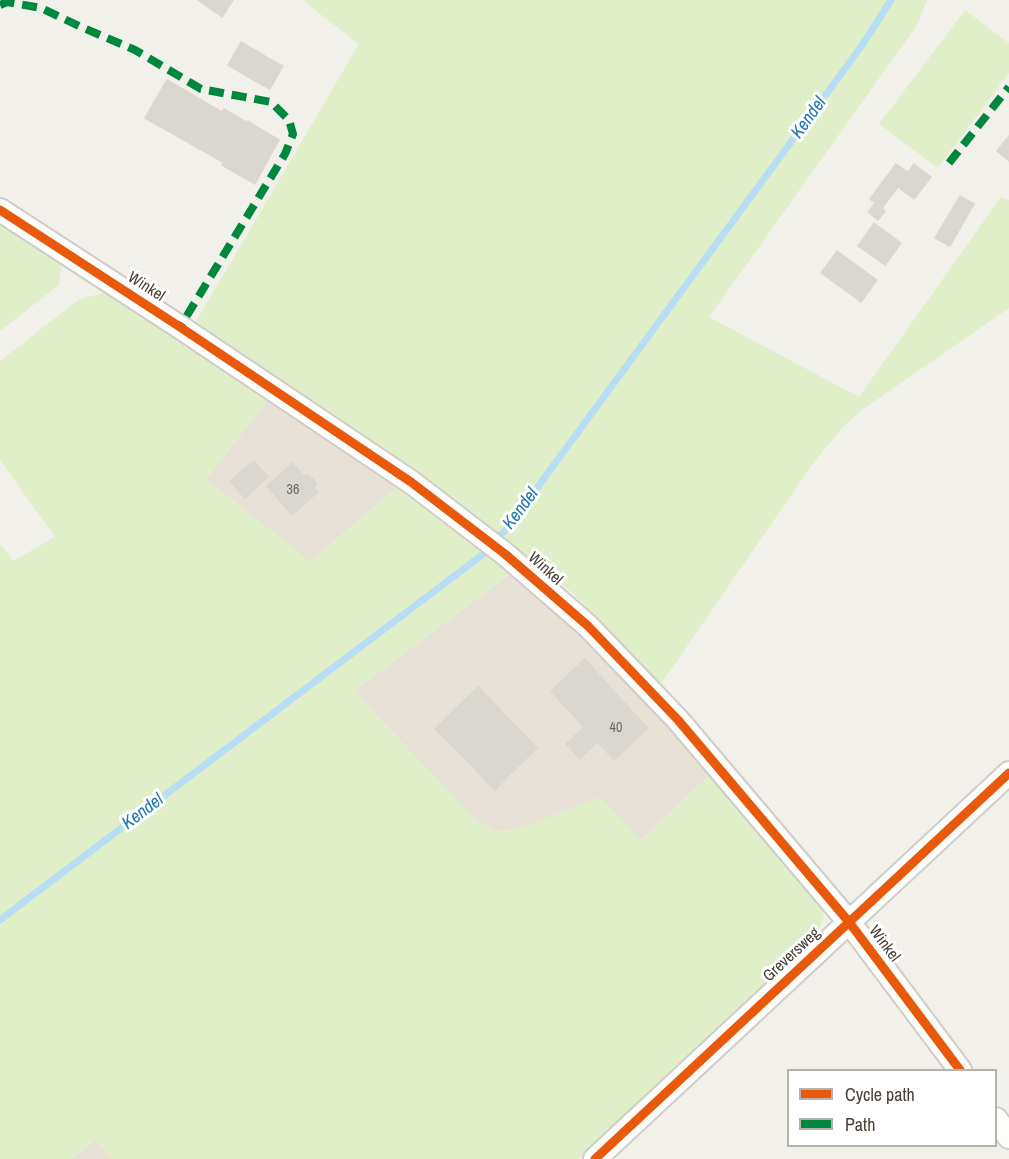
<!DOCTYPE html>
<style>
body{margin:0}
#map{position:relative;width:1009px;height:1159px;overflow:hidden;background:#f2f0ea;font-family:"Archivo Narrow",sans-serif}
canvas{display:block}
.legend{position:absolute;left:787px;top:1069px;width:210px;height:78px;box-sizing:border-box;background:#fff;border:2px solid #b6b3ae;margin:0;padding:8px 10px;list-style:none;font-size:18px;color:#494135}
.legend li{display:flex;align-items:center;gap:12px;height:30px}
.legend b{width:30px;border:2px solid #b6b3ae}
</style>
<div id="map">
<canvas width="1009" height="1159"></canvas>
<ul class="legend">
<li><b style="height:8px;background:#e8590c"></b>Cycle path</li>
<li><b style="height:8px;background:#00873e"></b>Path</li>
</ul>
</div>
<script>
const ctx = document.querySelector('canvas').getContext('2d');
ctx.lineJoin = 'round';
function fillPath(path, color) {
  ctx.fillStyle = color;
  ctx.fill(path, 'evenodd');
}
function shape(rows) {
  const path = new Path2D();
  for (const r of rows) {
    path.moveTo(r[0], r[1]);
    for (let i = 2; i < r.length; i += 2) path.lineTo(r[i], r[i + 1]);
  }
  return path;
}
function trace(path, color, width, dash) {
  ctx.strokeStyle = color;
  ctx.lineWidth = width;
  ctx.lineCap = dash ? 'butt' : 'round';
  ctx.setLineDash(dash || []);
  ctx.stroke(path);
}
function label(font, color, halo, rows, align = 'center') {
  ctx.font = font + ' "Archivo Narrow",sans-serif';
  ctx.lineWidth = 6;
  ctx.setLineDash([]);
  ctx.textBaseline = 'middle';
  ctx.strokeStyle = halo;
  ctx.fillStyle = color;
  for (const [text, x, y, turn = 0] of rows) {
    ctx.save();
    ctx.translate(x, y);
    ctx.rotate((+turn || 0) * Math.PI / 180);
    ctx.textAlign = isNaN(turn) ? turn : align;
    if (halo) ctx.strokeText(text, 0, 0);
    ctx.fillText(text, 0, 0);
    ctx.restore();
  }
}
fillPath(shape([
 [268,400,398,486,310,562,206,479],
 [512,573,560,612,713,772,641,840,517,829,496,832,475,819,457,801,354,691],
 [96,1139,112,1159,71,1159]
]), '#e7e1d7');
fillPath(shape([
 [302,0,927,0,917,25,709,317,859,397,1001,197,1009,200,1009,308,859,412,843,427,814,462,661,684,571,592,478,517,195,323,359,44],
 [965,10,1009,43,1009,73,938,168,879,124],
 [0,224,62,263,59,285,0,331],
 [105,292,268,400,206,479,310,561,398,486,512,573,354,691,475,819,496,831,517,829,600,797,641,840,713,772,822,906,824,917,817,934,578,1159,112,1159,95,1139,71,1159,0,1159,0,544,13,561,55,537,0,460,0,361,78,300]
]), '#e0efc8');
trace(shape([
 [0,920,486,552,509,526,863,44,891,0]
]), '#b7def4', 7);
const building = shape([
 [198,0,233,0,222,17,198,0],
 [241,42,268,58,255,81,228,65,241,42],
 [268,58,283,66,270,89,255,81,268,58],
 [167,80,222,112,224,109,246,122,223,162,145,118,167,80],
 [247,121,279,140,255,184,222,165,247,121],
 [1009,136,1009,161,997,151,1009,136],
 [896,164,908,172,914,164,931,177,914,199,898,187,882,208,885,211,878,220,868,212,875,203,870,199,896,164],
 [960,196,974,204,950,246,935,238,960,196],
 [874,223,901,243,894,253,867,233,874,223],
 [867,233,894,253,885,265,858,246,867,233],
 [837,251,877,280,861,302,821,273,837,251],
 [254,461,268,477,245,498,230,481,254,461],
 [293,463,303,475,308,474,316,483,314,488,318,492,292,515,267,486,293,463],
 [585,659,618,696,584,727,551,691,585,659],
 [478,687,537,748,507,777,448,716,478,687],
 [618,696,648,728,614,760,584,727,618,696],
 [448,716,486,756,474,768,435,729,448,716],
 [584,727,597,742,580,759,566,744,584,727],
 [486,756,507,777,495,790,474,768,486,756]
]);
fillPath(building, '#dad7d1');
trace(building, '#dbd7d0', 1.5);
const minor = shape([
 [0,210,180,327,411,482,505,554,588,626,678,720,849,922,960,1070],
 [996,1119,1009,1137],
 [595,1159,1009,773]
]);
trace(minor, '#d0cdc8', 26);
trace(minor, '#fdfdfc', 22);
trace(shape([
 [0,5,7,2,41,8,79,26,135,50,201,89,271,102,289,120,293,134,285,154,180,327],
 [949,163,1009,87]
]), '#00873e', 8, [15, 8]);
trace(shape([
 [0,210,180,327,411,482,505,554,588,626,678,720,849,922,960,1070],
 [595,1159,1009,773]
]), '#e8590c', 9);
label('14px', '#6f685e', null, [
 ["36",293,490],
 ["40",616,728]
]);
label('16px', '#494135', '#fff', [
 ["Winkel",146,287,33],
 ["Winkel",545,569,42],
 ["Winkel",884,944,53],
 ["Greversweg",792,955,-43]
]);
label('italic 18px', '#2078af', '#fff', [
 ["Kendel",809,118,-54],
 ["Kendel",521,509,-53],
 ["Kendel",143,812,-37]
]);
</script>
